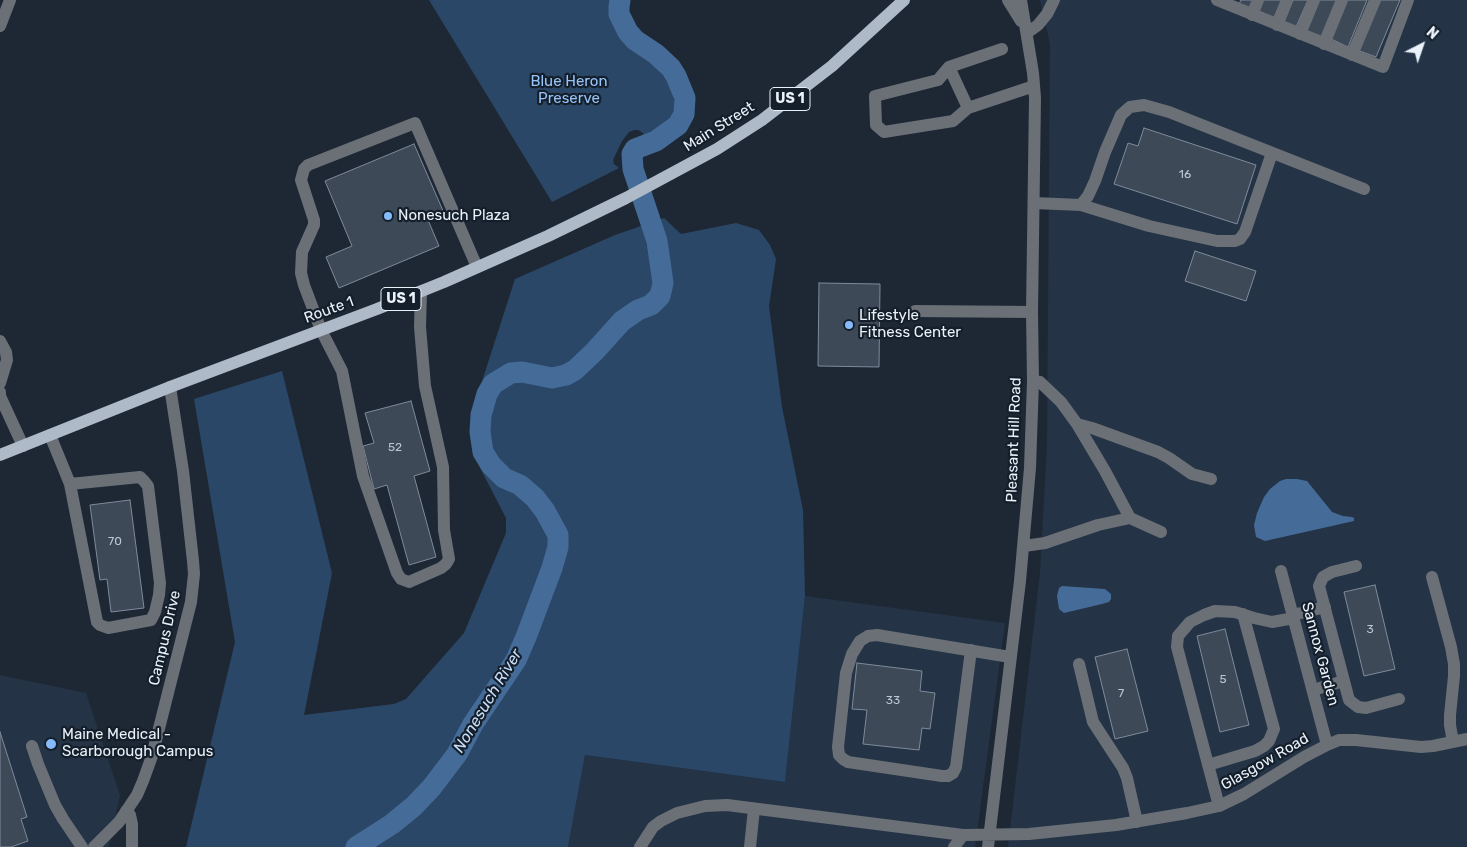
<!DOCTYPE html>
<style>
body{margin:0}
#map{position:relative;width:1467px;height:847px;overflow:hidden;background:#1e2835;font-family:Rubik,sans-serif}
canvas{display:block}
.north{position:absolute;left:1397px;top:20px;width:50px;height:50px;-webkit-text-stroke:4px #141f2b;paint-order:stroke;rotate:41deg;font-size:14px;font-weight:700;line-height:20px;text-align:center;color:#e9f1f9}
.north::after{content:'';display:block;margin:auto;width:18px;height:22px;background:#e9f1f9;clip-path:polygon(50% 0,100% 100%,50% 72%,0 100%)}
</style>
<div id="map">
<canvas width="1467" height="847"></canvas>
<div class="north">N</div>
</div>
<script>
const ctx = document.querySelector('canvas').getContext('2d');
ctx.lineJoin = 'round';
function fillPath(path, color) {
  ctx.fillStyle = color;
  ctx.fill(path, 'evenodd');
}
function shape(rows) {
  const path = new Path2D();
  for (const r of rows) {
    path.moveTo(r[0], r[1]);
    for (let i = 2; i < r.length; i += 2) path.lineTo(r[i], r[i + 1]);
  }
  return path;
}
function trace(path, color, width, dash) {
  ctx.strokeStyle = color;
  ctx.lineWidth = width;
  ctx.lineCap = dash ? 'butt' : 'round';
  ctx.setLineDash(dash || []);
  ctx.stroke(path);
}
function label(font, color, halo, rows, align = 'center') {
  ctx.font = font + ' Rubik,sans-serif';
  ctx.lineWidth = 4.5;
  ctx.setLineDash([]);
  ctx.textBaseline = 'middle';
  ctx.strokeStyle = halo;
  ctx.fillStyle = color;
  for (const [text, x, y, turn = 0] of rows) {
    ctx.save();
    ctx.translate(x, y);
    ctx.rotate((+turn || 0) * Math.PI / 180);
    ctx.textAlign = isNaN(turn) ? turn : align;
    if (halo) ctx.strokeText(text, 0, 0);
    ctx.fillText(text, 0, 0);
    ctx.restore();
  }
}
fillPath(shape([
 [1040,0,1467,0,1467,847,1008,847,1040,573,1047,442,1050,44],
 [805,596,1005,623,975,847,568,847,585,755,785,782],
 [0,675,86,693,120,795,109,847,0,847]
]), '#243345');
fillPath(shape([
 [429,0,610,0,619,23,618,32,620,37,624,41,651,55,665,71,669,78,676,109,674,120,666,129,665,127,661,128,658,133,648,141,644,140,643,133,638,130,634,130,629,132,622,141,613,160,614,164,619,168,552,202],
 [664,218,681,234,736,223,759,230,770,245,776,259,769,306,782,407,803,510,805,596,785,782,585,755,568,847,186,847,235,642,194,399,282,371,332,573,304,715,394,704,406,699,464,633,506,533,506,518,480,468,470,435,475,403,515,279,615,235]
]), '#2b4767');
fillPath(shape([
 [1286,479,1297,479,1307,481,1332,512,1343,516,1352,517,1354,518,1354,521,1265,541,1256,537,1254,525,1257,513,1264,497,1270,489,1280,481],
 [1062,586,1105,589,1111,594,1111,599,1109,602,1102,604,1064,613,1059,609,1057,596,1059,588]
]), '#456c98');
trace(shape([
 [356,847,392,824,414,806,432,787,457,754,473,724,516,660,526,637,552,568,558,547,558,535,545,511,535,498,520,485,504,478,491,465,483,452,480,432,481,415,487,394,493,384,511,373,522,372,552,378,566,375,575,370,595,351,622,321,638,310,651,305,660,296,663,283,657,241,633,169,632,154,635,149,656,141,678,125,684,114,685,98,676,76,671,68,656,54,635,40,628,32,619,14,619,7,620,0]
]), '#456c98', 21);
const building = shape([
 [1241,0,1254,0,1250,8,1239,4,1241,0],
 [1263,0,1282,0,1274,18,1259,11,1263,0],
 [1293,0,1308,0,1296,27,1284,22,1293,0],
 [1319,0,1337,0,1321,37,1306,31,1319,0],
 [1347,0,1367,0,1348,47,1331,39,1347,0],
 [1378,0,1400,0,1376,57,1357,50,1378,0],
 [1144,128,1256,165,1237,224,1114,184,1128,143,1138,146,1144,128],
 [414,144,444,213,428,220,439,246,339,288,326,257,352,246,325,181,414,144],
 [1195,251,1256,271,1246,301,1185,281,1195,251],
 [819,283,880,284,879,367,818,366,819,283],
 [411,401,430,471,414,476,436,557,409,565,387,485,374,489,363,446,374,443,365,413,411,401],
 [130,500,144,608,111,612,107,579,100,580,90,505,130,500],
 [1375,585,1395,669,1364,676,1344,592,1375,585],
 [1225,629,1249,725,1220,732,1197,636,1225,629],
 [1127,649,1148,731,1115,739,1095,657,1127,649],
 [857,663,922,671,920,691,935,693,930,729,922,728,919,750,863,744,867,710,852,709,857,663],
 [0,732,27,817,21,819,28,841,11,847,0,847,0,732]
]);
fillPath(building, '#3e4957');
trace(building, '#7e8b9b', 1);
trace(shape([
 [1008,0,1021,21],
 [1217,0,1383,67,1408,0],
 [1252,15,1258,0],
 [1277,25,1287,0],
 [0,26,10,0],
 [1027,33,1038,25,1047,14,1054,0],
 [1300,34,1314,0],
 [1324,44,1342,0],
 [1352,55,1375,0],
 [949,67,938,80,875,96,876,125,884,132,953,121,968,108,1034,86],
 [968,108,949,67,1002,49],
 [1034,203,1081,205,1088,196,1095,181,1105,152,1121,115,1130,107,1144,105,1169,112,1364,189],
 [1081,205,1149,226,1217,241,1235,241,1240,239,1245,232,1272,153],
 [421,291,420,327,425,386,443,467,444,530,449,559,446,564,441,568,409,582,401,579,397,573,363,476,342,371,321,330,304,285,301,273,302,252,314,225,314,220,301,180,304,169,308,165,415,123,477,267],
 [915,311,1032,312],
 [0,341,6,352,7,360,0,383],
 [1033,381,1040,382,1061,402,1077,424,1105,471,1130,518,1161,532],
 [0,392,0,396,23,446],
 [1077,424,1092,428,1158,452,1169,458,1192,474,1211,479],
 [50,435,70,484,97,622,100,625,108,628,151,620,155,612,159,595,160,583,148,486,144,481,140,477,70,484],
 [1024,546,1045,543,1098,525,1130,518],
 [1356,566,1332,572,1323,577,1319,586,1349,700,1358,707,1366,708,1399,699],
 [1281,571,1327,745],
 [1432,577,1451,647,1454,664,1454,676,1450,715,1450,725,1453,742],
 [1293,615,1325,607],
 [971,650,956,767,953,773,948,776,942,776,848,762,843,759,839,755,838,747,846,673,852,654,860,641,868,636,877,635,1010,657],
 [1079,664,1093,722,1123,768,1127,778,1137,822],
 [1313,690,1344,681],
 [32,746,38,764,55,805,63,819,82,847],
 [1208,765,1255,751,1264,746,1269,741,1274,729,1243,614],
 [1219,806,1177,647,1178,636,1190,622,1204,615,1215,611,1235,612,1254,618,1272,622,1294,618],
 [126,811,130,815,132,824,132,847],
 [94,847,119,822,137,795,143,781,152,756,191,602,194,574,193,561,183,471,170,387],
 [640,847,653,827,661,821,677,813,705,806,727,805,963,835,1029,834,1116,825,1187,813,1219,806,1244,794,1304,757,1327,745,1339,740,1356,740,1421,747,1433,746,1467,739],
 [750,847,754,809],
 [954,847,963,835],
 [988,847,1020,581,1030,468,1033,381,1032,312,1035,98,1033,73,1021,0]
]), '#6b7077', 12);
trace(shape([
 [0,455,170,387,377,309,444,282,548,236,626,198,717,149,762,120,832,66,904,0]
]), '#aebac8', 12);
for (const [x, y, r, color] of [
 [388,216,5,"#85bbfb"],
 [849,325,5,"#85bbfb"],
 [51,744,6,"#85bbfb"]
]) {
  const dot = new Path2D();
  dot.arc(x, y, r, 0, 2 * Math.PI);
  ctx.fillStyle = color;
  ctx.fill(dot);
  trace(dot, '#141f2b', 2);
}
label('12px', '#bec7d0', null, [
 ["16",1185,175],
 ["52",395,448],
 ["70",115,542],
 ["3",1370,630],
 ["5",1223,680],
 ["7",1121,694],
 ["33",893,701]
]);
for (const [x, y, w] of [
 [790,99,40],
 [401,299,40]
]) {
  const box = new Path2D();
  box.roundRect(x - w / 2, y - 11.5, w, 23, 4);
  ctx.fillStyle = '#141f2b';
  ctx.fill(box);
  trace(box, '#e9f1f9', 1);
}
label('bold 14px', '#e9f1f9', null, [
 ["US 1",790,99],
 ["US 1",401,299]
]);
label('15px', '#96c4f9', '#141f2b', [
 ["Blue Heron",569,82],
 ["Preserve",569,99]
]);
label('15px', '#e9f1f9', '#141f2b', [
 ["Main Street",719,127,-32],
 ["Route 1",329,310,-20],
 ["Pleasant Hill Road",1014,440,-88],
 ["Campus Drive",165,638,-77],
 ["Sannox Garden",1320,654,75],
 ["Glasgow Road",1265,762,-30]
]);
label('15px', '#e9f1f9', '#141f2b', [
 ["Nonesuch Plaza",398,216],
 ["Lifestyle",859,316],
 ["Fitness Center",859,333],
 ["Maine Medical -",62,735],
 ["Scarborough Campus",62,752]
], 'left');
label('italic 16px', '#c7defa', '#141f2b', [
 ["Nonesuch River",488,701,-59]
]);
</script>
